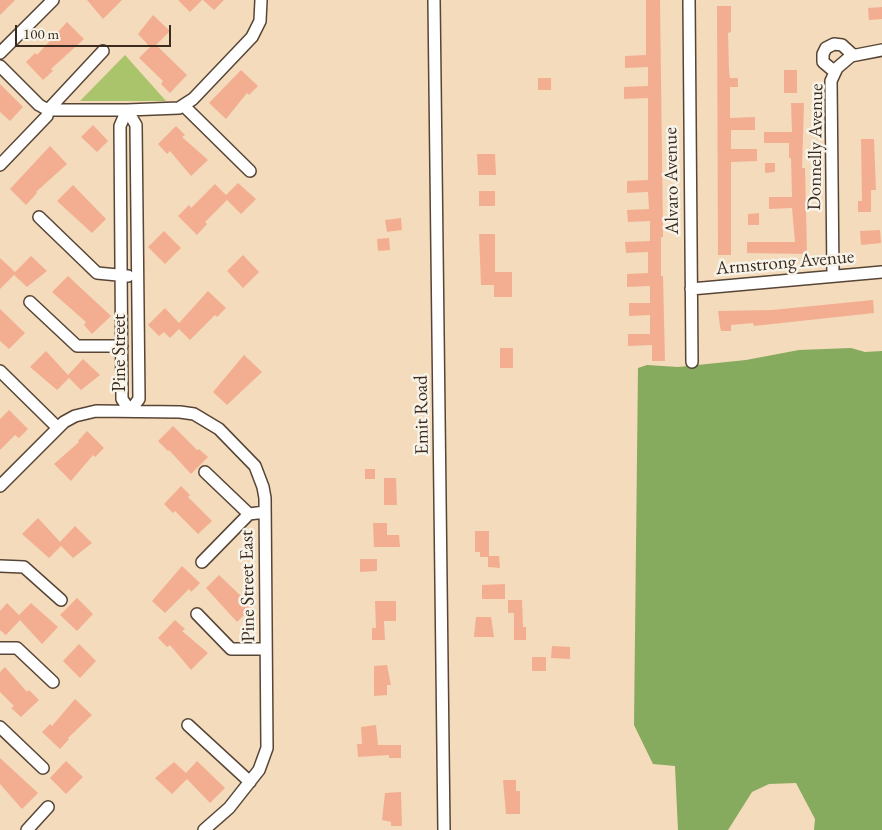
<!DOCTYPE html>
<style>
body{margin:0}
#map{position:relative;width:882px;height:830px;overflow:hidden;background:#f3dbbb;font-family:"EB Garamond",serif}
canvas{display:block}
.scale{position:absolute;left:15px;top:25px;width:156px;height:22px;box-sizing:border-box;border:2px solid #3b2a1e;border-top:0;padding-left:6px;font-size:15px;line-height:18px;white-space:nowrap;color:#3b2a1e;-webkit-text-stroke:4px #f7f3e8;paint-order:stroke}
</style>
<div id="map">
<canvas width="882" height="830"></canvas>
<div class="scale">100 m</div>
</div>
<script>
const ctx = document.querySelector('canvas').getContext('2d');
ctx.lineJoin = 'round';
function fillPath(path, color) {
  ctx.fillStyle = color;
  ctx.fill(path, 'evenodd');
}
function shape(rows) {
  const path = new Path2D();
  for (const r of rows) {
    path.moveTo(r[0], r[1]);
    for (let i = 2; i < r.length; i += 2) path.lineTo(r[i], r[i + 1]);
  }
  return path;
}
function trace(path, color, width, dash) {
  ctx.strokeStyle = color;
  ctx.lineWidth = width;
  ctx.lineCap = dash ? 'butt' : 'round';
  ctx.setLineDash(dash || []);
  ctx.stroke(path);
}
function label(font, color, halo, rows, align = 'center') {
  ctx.font = font + ' "EB Garamond",serif';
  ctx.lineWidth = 5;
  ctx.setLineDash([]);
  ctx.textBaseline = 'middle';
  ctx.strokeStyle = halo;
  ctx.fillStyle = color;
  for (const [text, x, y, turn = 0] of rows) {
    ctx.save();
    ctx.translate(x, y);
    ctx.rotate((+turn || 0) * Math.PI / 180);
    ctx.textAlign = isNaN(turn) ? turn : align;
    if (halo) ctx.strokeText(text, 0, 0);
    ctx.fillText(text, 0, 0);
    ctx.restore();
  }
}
fillPath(shape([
 [125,55,166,101,80,101]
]), '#a9c46a');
fillPath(shape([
 [851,348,865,352,882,351,882,830,814,830,815,819,796,783,769,784,752,792,728,830,678,830,675,766,653,764,634,725,638,368,647,365,678,367,746,360,799,350]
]), '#86aa5e');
fillPath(shape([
 [0,0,15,0,0,15],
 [87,0,122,0,103,19],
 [178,0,202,0,190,12],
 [203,0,224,0,214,10],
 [646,0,660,0,663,237,661,237,661,276,663,276,665,361,652,361,652,345,628,346,628,334,650,334,650,315,629,316,629,303,650,303,650,286,627,287,627,274,648,273,648,252,626,253,625,242,650,241,650,221,628,222,627,210,649,209,648,192,627,193,627,181,648,180,648,98,624,99,624,87,648,86,648,67,625,68,625,56,646,55],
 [717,6,731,6,731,32,728,33,729,70,730,78,738,78,738,87,730,87,730,118,755,117,755,130,731,130,731,149,757,149,757,161,731,162,731,255,718,255],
 [882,7,882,19,869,20,868,8],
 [153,15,170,31,156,45,187,75,170,93,161,84,163,81,139,58,150,47,138,34],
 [67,22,84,39,51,69,53,71,43,80,26,62,35,53,37,55],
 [241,70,258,86,249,95,247,93,226,119,209,103],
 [784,70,797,70,797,93,784,93],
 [538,78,551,78,551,90,538,90],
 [0,84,23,107,10,121,0,112],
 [791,103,804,103,802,168,805,168,807,254,747,253,747,242,795,242,792,208,769,209,769,197,792,197,791,158,789,158,789,143,764,143,764,132,792,132],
 [93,125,108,141,97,152,81,137],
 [176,126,185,135,182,137,208,160,191,176,170,151,167,154,158,144],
 [861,139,874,139,876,190,871,190,871,212,858,212,858,201,862,201],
 [50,146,67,164,36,192,37,193,26,205,10,189],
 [477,154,495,154,496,175,478,175],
 [765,163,775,163,775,172,765,173],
 [238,183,256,199,241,214,227,200,205,222,207,224,197,235,178,216,189,205,191,208,215,184,226,195],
 [73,185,106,219,92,233,57,201],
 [479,191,495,191,495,206,479,206],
 [759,213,759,225,748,225,748,214],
 [401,218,402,230,387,232,385,220],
 [880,230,881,243,861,245,860,231],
 [164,231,181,248,165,264,148,247],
 [479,234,495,234,495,272,512,272,512,297,494,297,494,285,481,285],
 [389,238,390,250,378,251,377,239],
 [243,255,259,272,243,288,227,271],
 [31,256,47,271,27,287,14,275,0,289,0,258,15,272],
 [68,276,111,316,92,334,84,325,86,322,52,292],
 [208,291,226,308,217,317,215,315,190,340,179,329,170,338,164,332,159,336,148,325,165,308,179,323],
 [873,300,874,313,754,326,753,323,731,325,731,331,721,331,720,326,718,311,772,310],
 [0,309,25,333,9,349,0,341],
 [500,348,513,348,513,368,500,368],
 [46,351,68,375,83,359,100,375,81,390,69,378,57,390,30,367],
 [244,355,262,372,227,405,213,392],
 [9,410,28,429,19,438,15,435,0,450,0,419],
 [173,426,197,450,199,449,208,457,191,474,169,450,168,451,158,441],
 [87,431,104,448,95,457,93,455,71,481,54,464,79,442,78,441],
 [365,469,375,469,375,479,365,479],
 [384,478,396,478,397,505,384,505],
 [181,486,190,495,188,497,212,521,198,534,175,511,173,513,164,504],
 [38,518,60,542,75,526,92,543,73,558,61,546,49,558,22,534],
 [373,523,387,523,387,535,399,535,400,547,374,547],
 [475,531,489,531,489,556,499,556,500,568,488,567,488,557,480,557,480,552,475,552],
 [360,559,377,559,377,571,360,572],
 [182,566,200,583,191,592,189,589,165,613,152,601],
 [219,575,243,598,245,596,254,605,237,622,206,588],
 [505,584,505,599,482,599,482,585],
 [77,598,93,614,77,631,60,615],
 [508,600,522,600,523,627,526,627,526,640,514,640,514,613,508,613],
 [375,601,396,601,396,621,384,621,385,640,372,640,372,628,376,628],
 [7,603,19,615,31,603,58,627,42,644,20,620,6,635,0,630,0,611],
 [476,617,491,617,494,637,474,637],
 [175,620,185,629,182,631,208,653,191,670,170,645,167,647,158,638],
 [79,644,96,661,80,678,63,661],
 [552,646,570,647,570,659,551,658],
 [532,657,546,657,546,671,532,671],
 [387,665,391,685,387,685,387,695,374,696,374,666],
 [5,667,27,692,29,690,39,700,21,717,11,708,14,706,0,692,0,672],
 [75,699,92,715,68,738,69,739,60,749,42,732,50,724,52,726],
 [376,725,378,745,401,745,401,758,389,758,389,755,358,757,357,744,362,744,361,727],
 [0,758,38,793,22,809,0,784],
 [66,761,83,777,66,794,50,778],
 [197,761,225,788,210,803,187,779,172,794,155,778,174,762,186,773],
 [503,780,516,780,516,791,520,791,520,814,506,814],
 [401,792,402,826,391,826,391,822,382,820,385,793]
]), '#f3ae92');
const street = shape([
 [434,0,444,830],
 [689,0,692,362],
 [0,53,53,0],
 [0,66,39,105,48,110,127,110,179,108,193,99,252,37,260,21,261,0],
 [835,72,823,62,823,54,826,48,834,44,842,45,853,55],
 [184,106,250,171],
 [127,110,136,125,139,399,130,411],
 [127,110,120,126,122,399,130,411],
 [0,165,47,116,48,110,103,51],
 [39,217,97,273,128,276],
 [833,276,831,81,837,68,851,56,882,50],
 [691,289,882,272],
 [30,302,77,346,122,346],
 [0,371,58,428],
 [205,472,249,514,265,512],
 [0,486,64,422,75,416,96,411,180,412,194,414,219,429,255,466,263,487,265,498,267,748,259,770,229,808,204,830],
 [202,562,249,514],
 [0,566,24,567,61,600],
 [197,614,231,649,266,649],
 [0,648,17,648,53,682],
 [188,725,250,782],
 [0,727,43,768],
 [27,830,48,807]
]);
trace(street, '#574536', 14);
trace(street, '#fff', 11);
label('19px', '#3b2a1e', '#f7f3e8', [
 ["Donnelly Avenue",816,147,-89],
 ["Alvaro Avenue",672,181,-91],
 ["Armstrong Avenue",785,263,-5],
 ["Pine Street",120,353,-90],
 ["Emit Road",422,415,-91],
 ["Pine Street East",248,586,-91]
]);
</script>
